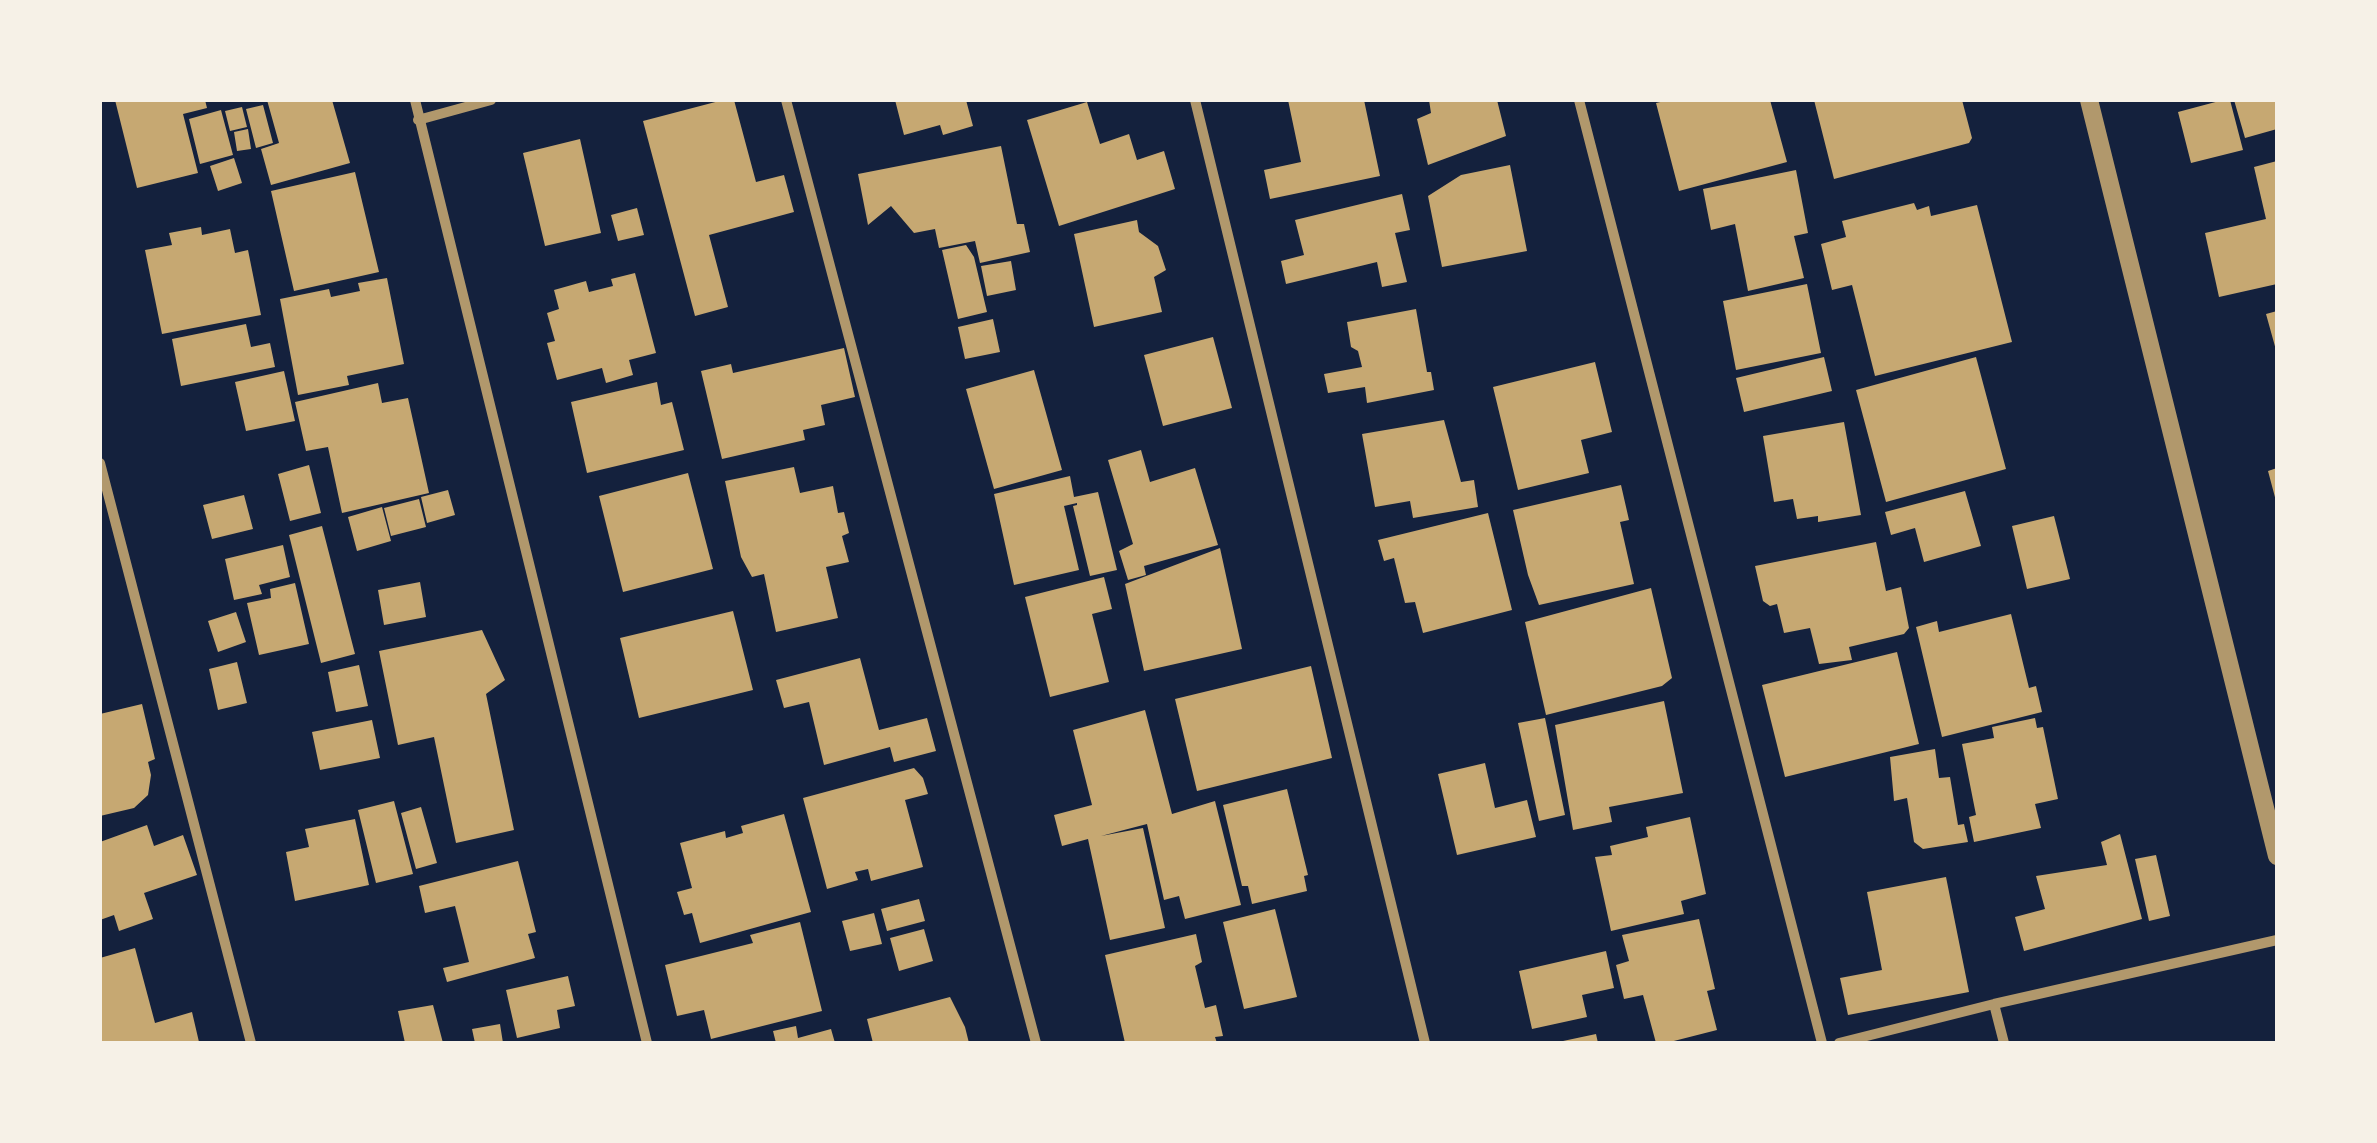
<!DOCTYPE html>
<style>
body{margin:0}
#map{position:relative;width:2377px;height:1143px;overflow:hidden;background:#14213d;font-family:Overpass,sans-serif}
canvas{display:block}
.frame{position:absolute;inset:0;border:102px solid #f6f1e7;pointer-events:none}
</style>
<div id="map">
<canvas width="2377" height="1143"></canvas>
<div class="frame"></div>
</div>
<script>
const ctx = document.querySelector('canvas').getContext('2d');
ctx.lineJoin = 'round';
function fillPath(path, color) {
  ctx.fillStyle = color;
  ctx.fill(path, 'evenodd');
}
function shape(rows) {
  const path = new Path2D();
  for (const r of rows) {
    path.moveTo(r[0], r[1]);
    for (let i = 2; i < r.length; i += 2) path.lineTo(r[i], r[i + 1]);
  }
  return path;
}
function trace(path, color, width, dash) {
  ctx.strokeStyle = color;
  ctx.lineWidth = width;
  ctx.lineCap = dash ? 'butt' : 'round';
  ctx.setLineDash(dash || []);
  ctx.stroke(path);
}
fillPath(shape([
 [115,100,205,100,207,108,183,114,198,173,137,188],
 [267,100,332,100,350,163,271,185,261,149,279,143],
 [723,100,734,100,756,182,784,175,794,212,709,235,728,307,695,316,643,121],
 [895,100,966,100,973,126,943,135,940,125,904,135],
 [1288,100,1364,100,1380,176,1270,199,1264,170,1301,162],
 [1429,100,1497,100,1506,136,1428,165,1417,119,1431,113],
 [1669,100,1770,100,1787,162,1679,191,1656,103],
 [1814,100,1962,100,1972,138,1969,143,1834,179],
 [2223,100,2230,100,2243,150,2191,163,2178,112],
 [2234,100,2277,100,2277,129,2245,138],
 [1087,102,1100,144,1129,134,1137,160,1164,151,1175,189,1059,226,1027,120],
 [263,105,273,143,256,148,246,109],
 [242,107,247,127,230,131,225,111],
 [221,110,233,155,200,164,189,119],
 [248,129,251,149,237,151,234,132],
 [580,139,601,233,545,246,523,153],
 [1001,146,1017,224,1024,224,1030,252,980,263,975,241,939,248,935,229,914,233,891,206,868,225,858,174],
 [234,158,242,183,218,191,210,166],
 [2277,161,2277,284,2219,297,2205,233,2266,219,2254,167],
 [1510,165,1527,251,1442,267,1428,196,1461,175],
 [1796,170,1808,233,1794,236,1804,278,1748,291,1735,224,1711,230,1703,189],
 [355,172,379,272,294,291,271,191],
 [1402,194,1410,230,1395,233,1407,282,1382,287,1377,262,1286,284,1281,261,1304,255,1295,220],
 [1914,203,1917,210,1929,206,1931,216,1977,205,2012,342,1875,376,1852,285,1832,290,1821,244,1846,237,1842,221],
 [637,208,644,235,618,241,611,215],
 [1137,220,1139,232,1158,246,1166,270,1154,277,1162,312,1094,327,1074,234],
 [201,227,202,235,230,229,235,253,248,250,261,315,162,334,145,250,172,245,169,233],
 [966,245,974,257,987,312,958,319,942,250],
 [1011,261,1016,290,987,296,981,266],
 [635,273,656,353,629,360,633,375,606,383,602,368,557,380,547,343,555,341,547,313,559,309,554,290,586,281,589,292,613,286,611,279],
 [387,278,404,364,347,376,349,385,298,395,280,299,329,289,331,297,360,291,358,283],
 [1807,284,1821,353,1736,370,1723,301],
 [1416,309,1427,372,1431,372,1434,390,1367,403,1365,387,1328,393,1324,374,1362,367,1358,351,1351,347,1347,322],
 [2277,311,2277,350,2276,350,2266,314],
 [993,319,1000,352,965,359,958,327],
 [246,324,251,347,270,343,275,367,181,386,172,339],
 [1213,337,1232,408,1163,426,1144,355],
 [844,348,855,397,821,405,825,425,803,430,805,440,722,459,701,371,731,364,733,373],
 [1824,357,1832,391,1744,412,1736,378],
 [1976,357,2006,469,1886,502,1856,390],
 [1595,362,1612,432,1581,440,1589,473,1518,490,1493,387],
 [1034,370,1062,470,994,489,966,389],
 [284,371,295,421,246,431,235,382],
 [657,382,661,405,672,402,684,450,587,473,571,402],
 [378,383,382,403,408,398,429,493,342,513,328,447,306,451,295,402],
 [1444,420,1461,482,1474,480,1478,507,1413,518,1410,501,1375,507,1362,434],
 [1844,422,1861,515,1818,522,1818,516,1797,519,1793,499,1774,502,1763,436],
 [1141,450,1150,482,1195,468,1218,545,1144,566,1146,575,1128,580,1119,551,1133,544,1108,460],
 [309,465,321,513,290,521,278,474],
 [794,467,800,493,833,486,838,513,844,512,849,533,842,536,849,562,826,567,838,618,776,632,764,574,752,577,741,557,725,481],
 [2277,468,2277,501,2276,501,2268,471],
 [688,473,713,569,623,592,599,496],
 [1070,476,1074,497,1098,492,1117,570,1090,576,1073,506,1077,505,1077,503,1064,506,1079,570,1014,585,994,494],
 [1621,485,1629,520,1620,522,1634,584,1539,605,1528,575,1513,510],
 [448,490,455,515,427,523,421,497],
 [1965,491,1981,546,1924,562,1915,528,1891,535,1885,512],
 [244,495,253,529,212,539,203,505],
 [419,499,426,527,391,536,384,508],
 [382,507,391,541,357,551,348,517],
 [1488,513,1512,610,1423,633,1415,602,1405,603,1394,558,1384,561,1378,540],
 [2054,516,2070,579,2027,589,2012,526],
 [322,526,355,654,321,663,289,535],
 [1876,542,1886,591,1901,587,1909,628,1904,634,1849,647,1852,660,1819,664,1810,628,1784,633,1777,604,1770,606,1763,601,1755,566],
 [283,545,290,577,259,585,262,594,234,600,225,559],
 [1220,548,1242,649,1144,671,1125,584],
 [1104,577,1112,609,1092,614,1109,682,1050,697,1025,597],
 [420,582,426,617,384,625,378,590],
 [295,583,309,644,259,655,247,603,271,598,270,589],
 [1651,588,1672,678,1662,686,1546,715,1525,622],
 [733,611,753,690,639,718,620,638],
 [236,612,246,642,218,652,208,621],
 [2011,614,2029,688,2036,686,2042,712,1942,737,1916,627,1937,621,1939,632],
 [482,630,505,680,486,694,514,830,456,843,434,737,398,745,379,651],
 [1897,652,1919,744,1785,777,1762,685],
 [860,658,879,730,927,718,936,751,894,762,890,747,824,765,809,702,784,708,776,680],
 [237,662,247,703,218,710,209,669],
 [359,665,368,706,336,712,328,672],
 [1311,666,1332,758,1197,791,1175,699],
 [1664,701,1683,793,1609,807,1612,822,1573,830,1555,725],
 [142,704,155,759,148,762,151,775,148,795,134,808,100,816,100,714],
 [1145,710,1172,814,1215,801,1241,905,1185,919,1179,896,1164,900,1147,824,1101,836,1143,828,1165,928,1110,940,1088,839,1062,846,1054,815,1092,805,1073,730],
 [1545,718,1565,815,1539,821,1518,723],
 [2035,718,2037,728,2043,727,2058,799,2035,804,2041,828,1974,842,1969,817,1976,815,1962,744,1994,738,1992,727],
 [372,720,380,758,320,770,312,732],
 [1935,749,1939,778,1950,777,1958,825,1964,824,1968,842,1923,849,1914,842,1907,798,1894,801,1890,757],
 [1485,763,1495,808,1527,800,1536,837,1457,855,1438,774],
 [914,768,923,778,928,794,905,800,923,867,871,881,868,869,855,872,858,880,827,889,803,798],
 [1287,789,1308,875,1304,876,1307,891,1252,904,1248,886,1242,886,1223,805],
 [394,801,413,874,376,883,358,810],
 [421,807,437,863,416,869,401,813],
 [784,814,811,912,700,943,692,913,684,915,677,892,692,888,680,843,725,831,726,838,743,833,741,826],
 [1690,817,1706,894,1681,901,1684,914,1611,931,1595,857,1612,855,1610,846,1648,837,1646,827],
 [355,819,369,885,295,901,286,852,309,847,305,829],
 [147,825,154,846,183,835,197,875,144,893,153,919,119,931,114,915,100,920,100,842],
 [2120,834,2142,919,2024,951,2015,917,2045,909,2036,876,2107,865,2101,842],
 [2156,855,2170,916,2149,921,2135,859],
 [518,861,536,932,528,934,535,958,447,982,443,968,469,962,455,906,425,913,419,886],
 [1946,877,1969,992,1848,1015,1840,978,1882,970,1867,892],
 [919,899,925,921,887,931,881,909],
 [1275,909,1297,997,1244,1009,1223,922],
 [874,913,882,944,850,951,842,921],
 [1699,919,1715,989,1707,991,1717,1030,1666,1043,1656,1043,1643,995,1624,999,1616,965,1629,961,1622,935],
 [800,922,822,1011,711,1039,704,1010,677,1016,665,965,753,943,750,935],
 [924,929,933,961,899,971,890,938],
 [1196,934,1202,962,1195,966,1205,1008,1216,1005,1223,1036,1215,1037,1217,1043,1125,1043,1105,955],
 [135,948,155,1023,192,1012,199,1042,100,1043,100,958],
 [1606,951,1614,988,1582,995,1587,1017,1532,1029,1519,971],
 [568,976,575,1006,557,1010,560,1028,517,1038,506,990],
 [950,997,965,1027,969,1043,873,1043,867,1019],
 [433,1005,443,1043,405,1043,398,1011],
 [500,1024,503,1043,475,1043,472,1029],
 [796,1026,798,1038,831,1029,835,1043,776,1043,773,1031],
 [1596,1034,1598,1043,1563,1043,1563,1041]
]), '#c6a872');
trace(shape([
 [415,100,647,1043],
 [786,100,1036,1043],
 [1195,100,1425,1043],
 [1579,100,1822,1043],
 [418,120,491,100],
 [100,463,251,1043],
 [1994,1004,2004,1043],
 [1839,1043,1994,1004,2277,940]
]), '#b1986c', 10);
trace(shape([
 [2089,100,2277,856]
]), '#b1986c', 18);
</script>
